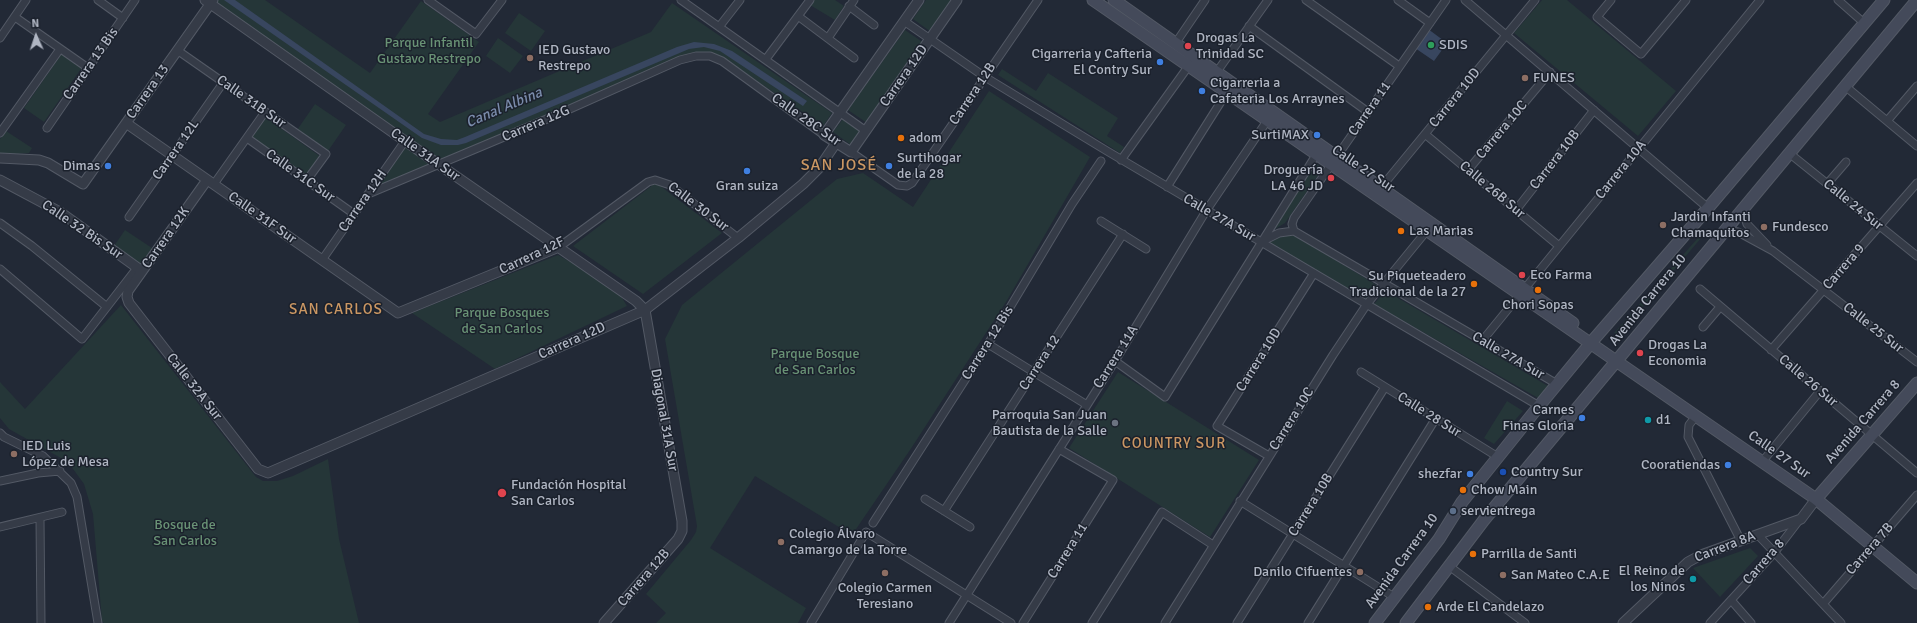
<!DOCTYPE html>
<meta charset="utf-8">
<style>
body{margin:0}
#map{position:relative;width:1917px;height:623px;overflow:hidden;background:#222936;font-family:Signika,sans-serif}
canvas{display:block}
.north{position:absolute;left:16px;top:16px;width:40px;height:40px;-webkit-text-stroke:3px #1b212c;paint-order:stroke;rotate:357deg;font-size:11px;font-weight:700;line-height:16px;text-align:center;color:#b0b6c3}
.north::after{content:'';display:block;margin:auto;width:14px;height:18px;background:#b0b6c3;clip-path:polygon(50% 0,100% 100%,50% 72%,0 100%)}
</style>
<div id="map">
<canvas width="1917" height="623"></canvas>
<div class="north">N</div>
</div>
<script>
const ctx = document.querySelector('canvas').getContext('2d');
ctx.lineJoin = 'round';
function fillPath(path, color) {
  ctx.fillStyle = color;
  ctx.fill(path, 'evenodd');
}
function shape(rows) {
  const path = new Path2D();
  for (const r of rows) {
    path.moveTo(r[0], r[1]);
    for (let i = 2; i < r.length; i += 2) path.lineTo(r[i], r[i + 1]);
  }
  return path;
}
function trace(path, color, width, dash) {
  ctx.strokeStyle = color;
  ctx.lineWidth = width;
  ctx.lineCap = dash ? 'butt' : 'round';
  ctx.setLineDash(dash || []);
  ctx.stroke(path);
}
function label(font, color, halo, rows, align = 'center') {
  ctx.font = font + ' Signika,sans-serif';
  ctx.lineWidth = 3;
  ctx.setLineDash([]);
  ctx.textBaseline = 'middle';
  ctx.strokeStyle = halo;
  ctx.fillStyle = color;
  for (const [text, x, y, turn = 0] of rows) {
    ctx.save();
    ctx.translate(x, y);
    ctx.rotate((+turn || 0) * Math.PI / 180);
    ctx.textAlign = isNaN(turn) ? turn : align;
    if (halo) ctx.strokeText(text, 0, 0);
    ctx.fillText(text, 0, 0);
    ctx.restore();
  }
}
fillPath(shape([
 [211,0,265,0,370,73,421,1,479,42,428,114,440,122,651,32,672,3,832,113,823,126,722,57,710,53,697,52,684,55,589,97,377,187,409,141],
 [813,0,835,0,844,6,835,20,810,5],
 [926,0,953,0,931,32,913,19],
 [1542,0,1567,0,1676,91,1638,136,1514,33],
 [519,13,545,31,531,51,505,33],
 [905,30,924,43,867,123,848,110],
 [498,38,523,56,510,73,486,56],
 [63,52,83,66,44,122,24,108],
 [1002,69,1036,91,1048,73,1118,118,1107,136,1124,147,1120,153,998,75],
 [989,91,1090,157,1006,302,910,450,852,535,755,476,710,548,806,608,798,623,656,623,666,613,646,594,691,540,696,532,697,526,665,339,682,305,837,179,863,173,913,207],
 [315,104,346,125,328,151,297,130],
 [265,117,321,157,307,176,251,137],
 [843,119,861,131,851,145,833,132],
 [6,131,32,148,29,153,0,155,0,139],
 [1315,163,1323,168,1285,223,1268,233],
 [654,184,659,185,722,233,643,294,573,246],
 [125,230,152,248,141,264,114,246],
 [1705,230,1707,231,1618,336,1614,333],
 [1286,235,1294,235,1378,286,1366,299,1270,243,1278,237],
 [558,255,616,288,627,306,495,369,412,313],
 [1386,291,1548,386,1538,398,1374,304],
 [121,305,256,477,263,481,277,481,293,476,328,459,339,539,359,623,104,623,102,621,93,514,84,484,68,462,9,429,0,418,0,382,25,409],
 [1118,372,1259,460,1210,537,1069,448],
 [1507,401,1523,411,1494,444,1484,438],
 [1750,548,1758,556,1720,597,1693,568]
]), '#253638');
fillPath(shape([
 [224,0,235,0,424,134,441,139,457,140,465,137,677,47,694,42,714,44,732,51,807,101,803,106,720,51,704,47,689,49,466,143,458,145,441,145,422,138],
 [1428,29,1447,43,1434,61,1415,48]
]), '#38465f');
const minor = shape([
 [98,0,123,18],
 [428,0,476,34,502,0],
 [681,0,866,131],
 [1306,0,1399,66],
 [1398,0,1430,23],
 [1465,0,1708,208],
 [1611,0,1597,17,1641,54,1686,0],
 [1838,0,1864,23],
 [849,6,874,25],
 [798,16,854,58],
 [15,17,88,68],
 [904,21,985,77,1107,151,1539,406],
 [1249,26,1368,112],
 [719,27,740,0],
 [0,38,26,0],
 [828,38,854,0],
 [1175,44,1205,0],
 [177,50,326,154,307,180],
 [766,59,810,0],
 [1216,73,1268,0],
 [1845,86,1917,146],
 [1887,121,1917,86],
 [47,128,135,0],
 [0,133,60,49],
 [1425,134,1559,246],
 [247,138,354,214],
 [851,152,898,185,907,186,912,183,1038,0],
 [1789,153,1917,256],
 [1121,160,1190,64],
 [1468,170,1550,72],
 [214,184,265,112],
 [1827,184,1846,162],
 [1167,187,1229,89],
 [1379,190,1535,0],
 [368,194,554,116,680,60,696,56,710,56,722,61,824,135],
 [1742,209,1747,224,1767,245],
 [1516,210,1594,110],
 [129,217,223,83],
 [1101,221,1146,249],
 [0,223,32,246,107,307],
 [1725,230,1738,232,1773,251,1917,362],
 [1294,231,1557,384],
 [1294,231,1292,224,1294,218,1446,0],
 [1261,242,1279,233,1294,231],
 [559,247,648,182,655,180,670,185,738,238],
 [322,260,405,141],
 [0,269,82,339,137,268],
 [1700,289,1917,473],
 [1703,327,1720,307],
 [1482,341,1760,0],
 [988,344,1087,405],
 [1771,350,1917,183],
 [1115,361,1165,397,1316,155],
 [1361,372,1498,457],
 [1696,416,1689,425,1688,437,1741,541],
 [0,433,4,437,43,456,71,483,77,497,98,623],
 [1269,456,1217,426,1314,273],
 [1762,462,1820,391],
 [0,481,38,473,60,471],
 [925,499,970,527],
 [1240,501,1394,597],
 [944,511,1123,234],
 [40,519,41,623],
 [873,523,988,344,1072,204,1101,161],
 [0,527,62,512],
 [1758,535,1841,623],
 [1449,566,1525,623],
 [1731,600,1751,623],
 [1823,604,1917,495],
 [811,623,866,532,1011,623],
 [949,623,1115,361,1206,211,1269,118],
 [1023,623,1113,480,1059,449],
 [1092,623,1162,512,1213,545],
 [1165,623,1333,355,1367,304,1429,228],
 [1237,623,1385,387],
 [1308,623,1436,418],
 [1710,623,1774,553,1800,519]
]);
const tertiary = shape([
 [205,0,405,141,636,301,645,310],
 [919,0,824,135,851,152,957,0],
 [126,123,398,313,559,247],
 [0,158,39,160,48,163,83,184,213,0],
 [0,180,60,212,142,271],
 [207,180,128,291,127,297,129,303,258,469,268,473,645,310,738,238,803,184,819,168,836,143],
 [604,623,678,539,682,531,682,521,645,310],
 [1623,623,1688,562,1701,555,1801,519,1816,499]
]);
const secondary = shape([
 [1093,0,1816,499,1917,583],
 [1114,0,1573,323],
 [1816,499,1917,383],
 [1375,623,1439,539,1462,502,1539,406,1595,338,1708,208,1884,0],
 [1406,623,1484,520,1917,0]
]);
trace(minor, '#535965', 9);
trace(tertiary, '#535965', 11);
trace(secondary, '#535965', 13);
trace(minor, '#353b47', 7);
trace(tertiary, '#353b47', 9);
trace(secondary, '#444a5a', 11);
for (const [x, y, r, color] of [
 [1431,45,4,"#2e9e5b"],
 [1188,46,4,"#e0444e"],
 [530,58,4,"#8d6e63"],
 [1160,62,4,"#3f7fe0"],
 [1525,78,4,"#8d6e63"],
 [1202,91,4,"#3f7fe0"],
 [1317,135,4,"#3f7fe0"],
 [901,138,4,"#e8710a"],
 [108,166,4,"#3f7fe0"],
 [889,166,4,"#3f7fe0"],
 [747,171,4,"#3f7fe0"],
 [1331,178,4,"#e0444e"],
 [1663,225,4,"#8d6e63"],
 [1764,227,4,"#8d6e63"],
 [1401,231,4,"#e8710a"],
 [1522,275,4,"#e0444e"],
 [1474,284,4,"#e8710a"],
 [1538,290,4,"#e8710a"],
 [1640,353,4,"#e0444e"],
 [1582,418,4,"#3f7fe0"],
 [1648,420,4,"#0f9aa8"],
 [1115,423,4,"#6b7280"],
 [14,454,4,"#8d6e63"],
 [1728,465,4,"#3f7fe0"],
 [1503,472,4,"#1a4fb4"],
 [1470,474,4,"#3f7fe0"],
 [1463,490,4,"#e8710a"],
 [502,493,5,"#e0444e"],
 [1453,511,4,"#5c6f8a"],
 [781,542,4,"#8d6e63"],
 [1473,554,4,"#e8710a"],
 [1360,572,4,"#8d6e63"],
 [885,573,4,"#8d6e63"],
 [1503,575,4,"#8d6e63"],
 [1693,579,4,"#0f9aa8"],
 [1428,607,4,"#e8710a"]
]) {
  const dot = new Path2D();
  dot.arc(x, y, r, 0, 2 * Math.PI);
  ctx.fillStyle = color;
  ctx.fill(dot);
  trace(dot, '#1b212c', 1.5);
}
label('14px', '#b0b6c3', '#1b212c', [
 ["Drogas La",1196,38],
 ["Trinidad SC",1196,54],
 ["SDIS",1439,45],
 ["IED Gustavo",538,50],
 ["Restrepo",538,66],
 ["Cigarreria y Cafteria",1152,54,"right"],
 ["El Contry Sur",1152,70,"right"],
 ["FUNES",1533,78],
 ["Cigarreria a",1210,83],
 ["Cafateria Los Arraynes",1210,99],
 ["SurtiMAX",1309,135,"right"],
 ["adom",909,138],
 ["Surtihogar",897,158],
 ["de la 28",897,174],
 ["Dimas",100,166,"right"],
 ["Droguería",1323,170,"right"],
 ["LA 46 JD",1323,186,"right"],
 ["Gran suiza",747,186,"center"],
 ["Jardin Infanti",1671,217],
 ["Chamaquitos",1671,233],
 ["Fundesco",1772,227],
 ["Las Marias",1409,231],
 ["Eco Farma",1530,275],
 ["Su Piqueteadero",1466,276,"right"],
 ["Tradicional de la 27",1466,292,"right"],
 ["Chori Sopas",1538,305,"center"],
 ["Drogas La",1648,345],
 ["Economia",1648,361],
 ["Carnes",1574,410,"right"],
 ["Finas Gloria",1574,426,"right"],
 ["Parroquia San Juan",1107,415,"right"],
 ["Bautista de la Salle",1107,431,"right"],
 ["d1",1656,420],
 ["IED Luis",22,446],
 ["López de Mesa",22,462],
 ["Cooratiendas",1720,465,"right"],
 ["Country Sur",1511,472],
 ["shezfar",1462,474,"right"],
 ["Fundación Hospital",511,485],
 ["San Carlos",511,501],
 ["Chow Main",1471,490],
 ["servientrega",1461,511],
 ["Colegio Álvaro",789,534],
 ["Camargo de la Torre",789,550],
 ["Parrilla de Santi",1481,554],
 ["El Reino de",1685,571,"right"],
 ["los Ninos",1685,587,"right"],
 ["Danilo Cifuentes",1352,572,"right"],
 ["San Mateo C.A.E",1511,575],
 ["Colegio Carmen",885,588,"center"],
 ["Teresiano",885,604,"center"],
 ["Arde El Candelazo",1436,607]
], 'left');
label('14px', '#699275', '#1b212c', [
 ["Parque Infantil",429,43],
 ["Gustavo Restrepo",429,59],
 ["Parque Bosques",502,313],
 ["de San Carlos",502,329],
 ["Parque Bosque",815,354],
 ["de San Carlos",815,370],
 ["Bosque de",185,525],
 ["San Carlos",185,541]
]);
label('14px', '#b0b6c3', '#1b212c', [
 ["Carrera 13 Bis",91,64,-55],
 ["Carrera 12D",904,76,-55],
 ["Carrera 13",148,92,-55],
 ["Carrera 12B",973,94,-56],
 ["Carrera 10D",1455,98,-51],
 ["Calle 31B Sur",251,102,35],
 ["Carrera 11",1370,109,-55],
 ["Calle 28C Sur",806,120,35],
 ["Carrera 12G",536,124,-23],
 ["Carrera 10C",1502,130,-50],
 ["Carrera 12L",176,150,-55],
 ["Calle 31A Sur",425,155,35],
 ["Carrera 10B",1555,160,-52],
 ["Calle 27 Sur",1363,169,34],
 ["Carrera 10A",1621,170,-51],
 ["Calle 31C Sur",300,176,35],
 ["Calle 26B Sur",1492,190,40],
 ["Carrera 12H",363,201,-55],
 ["Calle 24 Sur",1853,205,39],
 ["Calle 30 Sur",698,207,37],
 ["Calle 31F Sur",262,218,35],
 ["Calle 27A Sur",1219,218,30],
 ["Calle 32 Bis Sur",82,230,34],
 ["Carrera 12K",166,238,-55],
 ["Carrera 12F",532,256,-25],
 ["Carrera 9",1844,267,-49],
 ["Avenida Carrera 10",1648,300,-51],
 ["Calle 25 Sur",1873,328,38],
 ["Carrera 12D",572,341,-24],
 ["Carrera 12 Bis",988,343,-58],
 ["Calle 27A Sur",1508,356,30],
 ["Carrera 11A",1116,357,-58],
 ["Carrera 10D",1259,360,-58],
 ["Carrera 12",1040,363,-57],
 ["Calle 26 Sur",1808,381,40],
 ["Calle 32A Sur",194,387,52],
 ["Calle 28 Sur",1429,415,32],
 ["Carrera 10C",1292,419,-58],
 ["Diagonal 31A Sur",664,420,80],
 ["Avenida Carrera 8",1863,422,-49],
 ["Calle 27 Sur",1779,455,35],
 ["Carrera 10B",1311,505,-58],
 ["Carrera 8A",1725,547,-21],
 ["Carrera 7B",1870,549,-49],
 ["Carrera 11",1068,551,-58],
 ["Avenida Carrera 10",1402,561,-54],
 ["Carrera 8",1764,562,-49],
 ["Carrera 12B",644,578,-49]
]);
label('italic 15px', '#7a8baa', '#1b212c', [
 ["Canal Albina",504,108,-23]
]);
ctx.letterSpacing = '1px';
label('15px', '#cb9763', '#1b212c', [
 ["SAN CARLOS",336,310],
 ["COUNTRY SUR",1174,444]
]);
ctx.letterSpacing = '0px';
ctx.letterSpacing = '1px';
label('16px', '#cb9763', '#1b212c', [
 ["SAN JOSÉ",839,166]
]);
ctx.letterSpacing = '0px';
</script>
